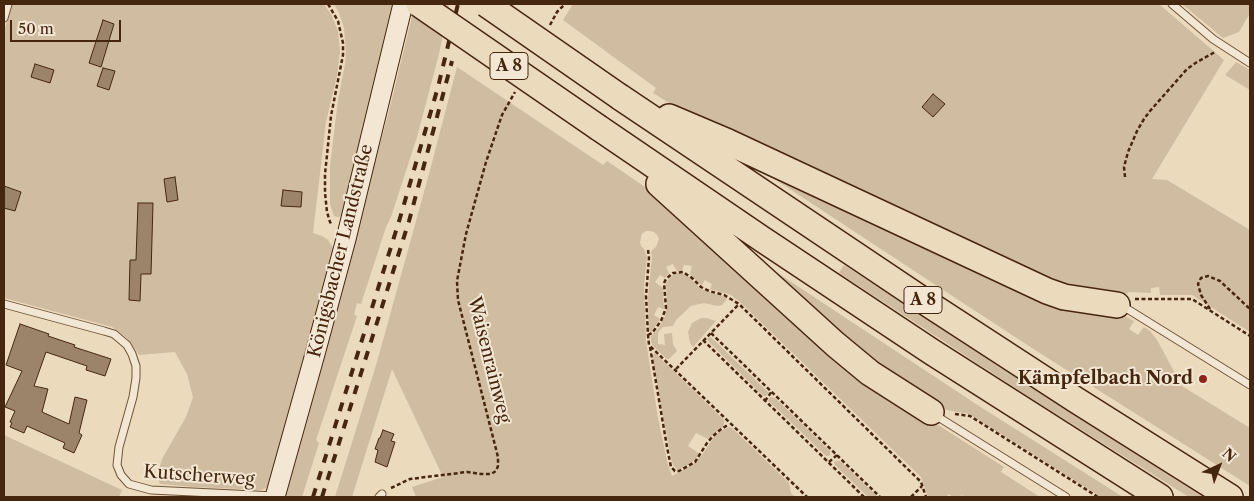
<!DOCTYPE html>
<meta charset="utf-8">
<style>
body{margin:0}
#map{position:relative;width:1254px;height:501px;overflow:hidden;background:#ecdabd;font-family:"Libre Caslon Text",serif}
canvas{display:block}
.frame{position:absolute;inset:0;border:5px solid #452710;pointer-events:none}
.north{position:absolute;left:1194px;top:441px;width:50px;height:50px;-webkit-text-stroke:4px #f3e7d4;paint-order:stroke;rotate:43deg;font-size:14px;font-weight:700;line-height:20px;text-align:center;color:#452710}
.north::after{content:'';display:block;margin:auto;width:18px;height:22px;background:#452710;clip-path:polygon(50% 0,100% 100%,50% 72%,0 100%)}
.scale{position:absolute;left:10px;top:20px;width:111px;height:22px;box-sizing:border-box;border:2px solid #452710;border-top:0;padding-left:6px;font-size:15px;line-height:18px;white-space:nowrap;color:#452710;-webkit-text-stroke:4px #f3e7d4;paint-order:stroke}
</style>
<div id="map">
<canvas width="1254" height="501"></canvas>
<div class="frame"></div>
<div class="north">N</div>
<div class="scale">50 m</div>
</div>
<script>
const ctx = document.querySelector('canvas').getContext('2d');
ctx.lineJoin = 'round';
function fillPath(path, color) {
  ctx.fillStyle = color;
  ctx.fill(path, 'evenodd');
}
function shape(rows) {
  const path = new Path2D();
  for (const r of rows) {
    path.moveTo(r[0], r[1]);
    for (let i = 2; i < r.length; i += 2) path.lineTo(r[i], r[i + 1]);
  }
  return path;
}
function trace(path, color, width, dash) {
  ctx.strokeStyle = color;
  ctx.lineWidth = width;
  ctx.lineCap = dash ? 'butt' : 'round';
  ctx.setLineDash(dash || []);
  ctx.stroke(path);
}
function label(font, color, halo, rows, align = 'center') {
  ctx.font = font + ' "Libre Caslon Text",serif';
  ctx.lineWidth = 4;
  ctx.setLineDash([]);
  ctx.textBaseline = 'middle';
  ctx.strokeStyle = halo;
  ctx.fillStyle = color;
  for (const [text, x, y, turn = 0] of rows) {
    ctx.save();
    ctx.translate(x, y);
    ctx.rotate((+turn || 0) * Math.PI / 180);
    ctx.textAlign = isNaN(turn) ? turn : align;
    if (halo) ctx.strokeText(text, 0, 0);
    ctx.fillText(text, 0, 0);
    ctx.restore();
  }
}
fillPath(shape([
 [12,4,324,4,331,14,338,31,340,51,337,76,326,122,313,233,322,236,328,240,333,248,301,374,270,484,266,488,261,490,194,487,160,484,157,476,162,459,186,417,193,397,187,374,175,352,139,355,127,338,112,327,4,298,4,32],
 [334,4,394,4,344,213,342,216,337,217,334,216,330,204,330,166,338,100,345,64,346,53,344,28,339,13],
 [415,4,449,4,439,54,417,137,391,217,386,227,361,304,357,303,354,315,357,316,316,440,319,443,302,497,285,497,335,315,369,184,389,111],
 [573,4,1159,4,1224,60,1152,179,1167,180,1250,230,1250,332,1192,295,1160,295,1159,287,1151,288,1151,293,1129,292,1123,296,1066,291,681,110,653,93,656,88,563,20],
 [1182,4,1250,4,1250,13,1239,32,1223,38],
 [1236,62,1250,70,1250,90,1225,75],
 [457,67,603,165,607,161,651,191,927,418,1004,467,1001,472,1040,497,964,497,962,495,960,497,953,497,948,494,947,497,928,497,921,477,740,302,731,295,710,289,712,284,705,280,702,285,698,282,690,274,692,266,684,265,682,271,677,271,673,264,666,267,669,273,665,278,660,275,655,282,663,288,664,309,658,307,654,315,660,319,651,332,649,331,648,297,652,257,651,252,652,250,656,247,659,239,657,235,654,232,650,231,646,231,642,234,640,242,641,246,644,249,647,257,644,285,646,341,658,418,668,465,672,476,692,465,702,455,714,437,719,432,729,427,732,428,789,483,791,493,795,497,416,497,412,487,443,477,392,369,352,497,335,497,377,362,429,174],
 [772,172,1119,313,1134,321,1129,329,1138,335,1144,327,1150,331,1157,340,1182,386,1250,428,1250,486,1035,350,928,280,770,176],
 [752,256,979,406,1123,497,1101,497,969,414,947,410,875,370],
 [844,265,990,361,1203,497,1189,497,1029,397,839,273],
 [679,273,687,275,701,289,706,291,722,296,727,299,722,305,717,306,704,303,691,306,676,320,673,326,663,327,660,330,658,333,658,344,665,345,664,334,672,333,673,344,677,351,669,359,667,359,653,346,651,342,651,336,659,328,665,316,667,304,666,283,668,280,674,274],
 [701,318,706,318,716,321,693,347,690,343,688,332,692,323],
 [710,337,715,341,769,393,766,396,764,396,761,394,708,341,707,339],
 [655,353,724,420,724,423,723,427,708,439,696,433,688,446,700,454,690,464,678,470,674,466,672,462,669,448,652,356],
 [770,397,775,398,799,421,830,451,830,455,828,456,826,456,771,403,768,401],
 [4,435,122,490,119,497,4,497],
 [836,461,840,461,878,497,868,497,835,465,834,462]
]), '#d0bca0');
const building = shape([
 [103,20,114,24,101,67,89,63,103,20],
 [35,64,54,70,50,83,31,77,35,64],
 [103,68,115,71,109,90,97,86,103,68],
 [933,94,945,104,933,117,922,107,933,94],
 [175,177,178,200,167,202,164,179,175,177],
 [4,186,21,192,15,211,4,208,4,186],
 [283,190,302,192,301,207,281,206,283,190],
 [138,203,153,203,151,274,141,274,140,301,129,300,130,260,136,260,138,203],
 [20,324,49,334,48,336,75,345,74,347,111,359,105,376,86,370,87,366,46,352,34,386,48,389,42,412,69,424,75,397,87,400,79,433,82,435,74,453,63,448,65,443,27,426,24,433,10,427,12,423,10,422,15,411,5,407,22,371,6,365,20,324],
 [383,430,394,434,391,441,395,442,387,467,375,462,378,450,375,449,379,438,380,438,383,430]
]);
fillPath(building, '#9c846a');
trace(building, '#452710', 1);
const lane = shape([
 [1172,4,1213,39,1250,63],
 [4,18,8,4],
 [4,304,104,331,114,334,127,345,132,354,136,366,136,378,133,397,119,447,117,465,121,475,129,484,151,490,275,496],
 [1120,306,1129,310,1250,385],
 [935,415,1066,497],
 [379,497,382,494]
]);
const secondary = shape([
 [275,497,315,354,346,239,403,4]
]);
const highway = shape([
 [620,97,930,305,1076,400,1230,497],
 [669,117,728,142,1047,291,1064,297,1117,305],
 [599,128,762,239,932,352,1160,497],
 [659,184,835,344,870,373,931,412]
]);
trace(lane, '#6f543b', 9);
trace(secondary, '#452710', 21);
trace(highway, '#452710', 28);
trace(shape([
 [328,4,338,21,343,43,343,55,331,116,325,174,325,193,327,212,330,222,332,225],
 [550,25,557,12,565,4],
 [1125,177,1124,167,1128,152,1137,131,1144,119,1150,111,1187,69,1197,62,1215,52],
 [648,250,649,258,646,296,648,335,649,345,807,497],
 [1135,299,1192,299,1250,336],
 [1210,309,1201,295,1198,284,1201,278,1208,276,1220,281,1250,309],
 [711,333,880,497],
 [648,335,652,333,661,321,666,308,664,283,666,279,673,273,683,272,692,278,701,287,709,291,724,295,739,304,921,482,926,497],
 [703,340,864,497],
 [650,347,667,447,671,467,675,471,679,471,695,462,707,443,713,436,720,430,729,424],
 [676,369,739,304],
 [765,401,772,391],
 [955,414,970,416,1098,497],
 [829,462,837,455],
 [391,488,410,479,467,472,481,474,491,474,496,471,498,466,498,457,458,300,457,281,466,234,486,162,502,115,515,92],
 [911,497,922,486]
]), '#452710', 2.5, [4, 2.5]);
trace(lane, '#f3e7d4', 7);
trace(secondary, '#f3e7d4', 19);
trace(highway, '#ecdabd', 25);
trace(shape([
 [313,497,400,218,438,87,458,4],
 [322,497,409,221,452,61]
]), '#452710', 4, [9, 9]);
const highwayBridge = shape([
 [419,4,599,128],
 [486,4,620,97]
]);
trace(highwayBridge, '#452710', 28, []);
trace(highwayBridge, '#ecdabd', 25);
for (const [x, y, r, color] of [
 [1203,379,5,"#8f2418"]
]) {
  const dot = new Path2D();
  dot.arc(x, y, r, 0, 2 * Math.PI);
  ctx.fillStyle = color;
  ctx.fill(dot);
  trace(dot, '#f3e7d4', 2);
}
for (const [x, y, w] of [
 [509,66,38],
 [923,300,38]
]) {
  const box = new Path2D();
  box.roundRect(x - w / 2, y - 13.5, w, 27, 4);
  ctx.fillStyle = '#f3e7d4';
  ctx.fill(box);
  trace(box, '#452710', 1);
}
label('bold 16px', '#452710', null, [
 ["A 8",509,66],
 ["A 8",923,300]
]);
label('18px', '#452710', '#f3e7d4', [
 ["Königsbacher Landstraße",341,251,-76],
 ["Waisenrainweg",489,360,76],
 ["Kutscherweg",199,476,4]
]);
label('bold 18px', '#452710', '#f3e7d4', [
 ["Kämpfelbach Nord",1193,379]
], 'right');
</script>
